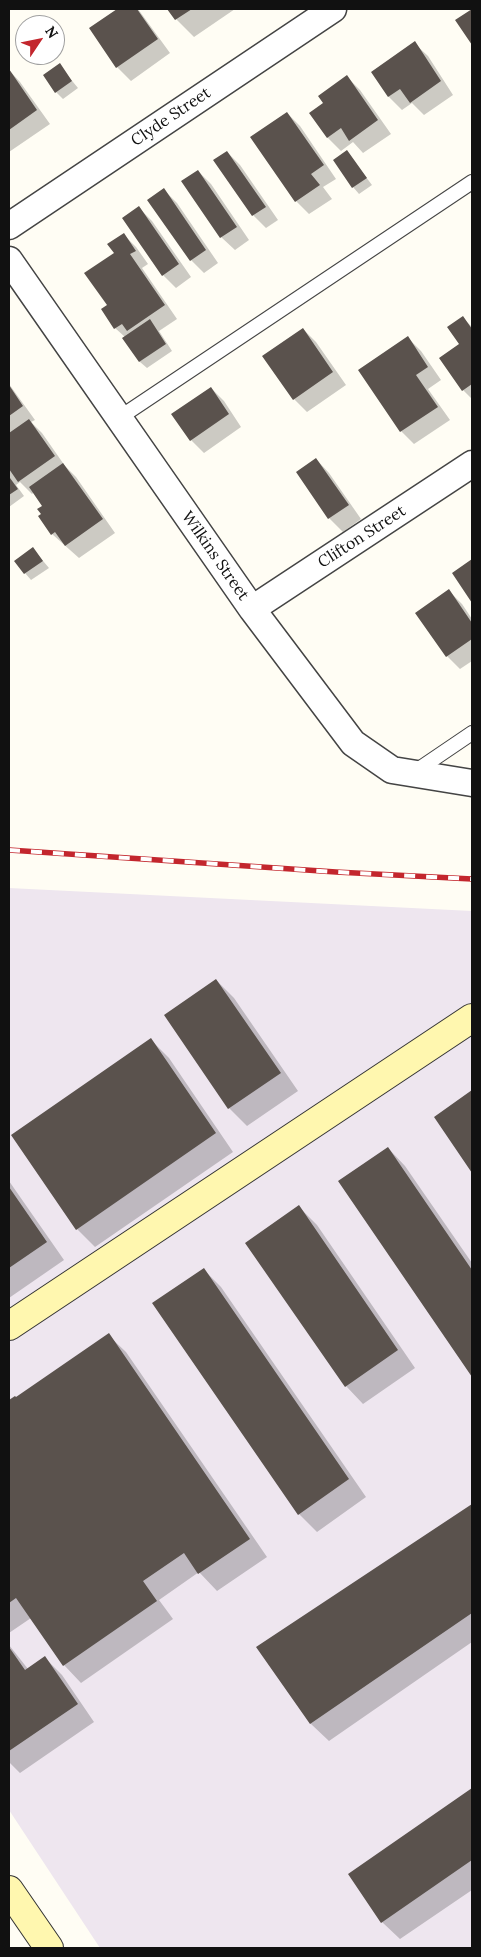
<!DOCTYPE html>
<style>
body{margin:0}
#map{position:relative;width:481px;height:1957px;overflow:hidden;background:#fffdf4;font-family:Lora,serif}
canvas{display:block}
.frame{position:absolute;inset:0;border:10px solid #111;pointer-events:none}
.north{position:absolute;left:15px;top:15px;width:50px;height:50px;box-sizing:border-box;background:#fff;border:1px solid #a0a0a0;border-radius:50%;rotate:56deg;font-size:14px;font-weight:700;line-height:20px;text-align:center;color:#111}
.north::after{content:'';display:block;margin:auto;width:18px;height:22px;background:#c3262d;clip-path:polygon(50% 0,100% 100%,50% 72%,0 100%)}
</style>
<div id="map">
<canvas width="481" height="1957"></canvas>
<div class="frame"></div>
<div class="north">N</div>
</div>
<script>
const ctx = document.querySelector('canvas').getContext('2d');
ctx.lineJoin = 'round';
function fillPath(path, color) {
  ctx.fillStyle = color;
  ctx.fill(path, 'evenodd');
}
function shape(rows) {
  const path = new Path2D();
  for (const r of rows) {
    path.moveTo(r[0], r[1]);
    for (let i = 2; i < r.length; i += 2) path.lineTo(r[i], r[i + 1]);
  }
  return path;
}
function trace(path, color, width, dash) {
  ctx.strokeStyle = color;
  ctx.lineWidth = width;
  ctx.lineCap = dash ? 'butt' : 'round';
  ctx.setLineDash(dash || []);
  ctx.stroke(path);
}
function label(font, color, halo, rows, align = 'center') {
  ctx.font = font + ' Lora,serif';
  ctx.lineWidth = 5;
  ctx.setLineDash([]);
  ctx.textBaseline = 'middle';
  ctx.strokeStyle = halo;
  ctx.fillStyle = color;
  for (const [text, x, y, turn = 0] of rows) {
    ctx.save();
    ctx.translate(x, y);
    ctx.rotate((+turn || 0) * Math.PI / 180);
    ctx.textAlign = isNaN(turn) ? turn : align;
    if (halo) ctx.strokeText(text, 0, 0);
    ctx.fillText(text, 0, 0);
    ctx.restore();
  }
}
fillPath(shape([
 [9,888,472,911,472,1948,100,1948,9,1810]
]), '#eee6ef');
fillPath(shape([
 [120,9,138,9,170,53,131,81,117,67,91,29],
 [169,9,235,9,194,37,176,19],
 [414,43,428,56,453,95,424,115,412,103,402,110,389,97,372,72],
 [59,65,78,88,63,99,56,92],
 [9,70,20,82,50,124,9,152],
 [347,77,360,90,391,134,363,153,353,142,341,151,328,138,311,113,325,104],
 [287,113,300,126,336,179,323,187,332,199,309,214,296,201,252,137],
 [227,152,240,165,278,220,266,228,253,215],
 [347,152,372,185,359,194,353,187],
 [198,171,211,184,249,240,235,250,221,237],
 [164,190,177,203,218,263,204,273,191,260],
 [139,208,152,221,191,277,176,288,163,275],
 [123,234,136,247,148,264,142,268,177,319,159,331,172,351,147,368,140,362,124,338,125,337,115,328,108,305,115,253],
 [463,318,472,327,472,399,463,390,461,344],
 [303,329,316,342,346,385,307,412,294,399],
 [408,338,421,351,441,380,428,389,450,420,414,444,401,431,360,371],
 [9,384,35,420,31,422,42,433,65,466,76,477,115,533,79,558,52,534,42,514,44,506,34,492,32,494,20,482,16,485,24,496,9,507],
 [211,388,224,401,241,427,204,453,191,440],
 [316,459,329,473,361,519,343,532,329,518,298,472],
 [33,549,49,568,31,580,25,573],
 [449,591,462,604,472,619,472,661,460,669,447,656],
 [216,980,234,998,298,1091,247,1126,229,1108],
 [151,1040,169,1058,233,1152,95,1247,77,1229,12,1135],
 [472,1092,472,1171,436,1117],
 [388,1148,405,1166,472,1263,472,1374,339,1181],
 [9,1181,64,1260,9,1298],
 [299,1207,317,1225,415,1368,363,1404,346,1386],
 [204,1270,221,1287,366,1497,317,1532,299,1514],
 [108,1335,126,1352,267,1557,217,1591,199,1572,159,1600,173,1619,81,1683,64,1665,31,1618,9,1633,9,1403],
 [472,1506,472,1642,329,1741,311,1724,258,1647],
 [9,1645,28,1669,45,1658,62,1675,94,1722,20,1773,9,1762],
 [472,1789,472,1890,400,1939,382,1922,350,1874]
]), '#0003');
fillPath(shape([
 [117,9,137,9,158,39,116,68,89,28],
 [167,9,192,9,175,20],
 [472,9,472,45,455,20],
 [415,41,441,81,410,103,400,89,388,97,371,72],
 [60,63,72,81,55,93,43,75],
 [9,69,37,110,9,130],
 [347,75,378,120,349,141,341,128,327,138,309,113,323,103,318,96],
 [287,112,324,165,311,174,320,185,295,202,250,137],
 [347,150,367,178,352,188,333,160],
 [227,151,266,207,252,216,213,160],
 [198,170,237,227,220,238,181,181],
 [164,188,206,250,190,261,147,200],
 [139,206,179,264,162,276,122,218],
 [124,233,136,251,130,254,165,305,127,331,122,324,114,329,101,309,107,305,84,273,114,253,107,244],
 [463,316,472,329,472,384,462,391,439,358,459,344,447,327],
 [150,319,166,344,139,362,122,338],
 [303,328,333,372,293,400,262,356],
 [408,336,428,367,416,375,438,407,400,432,358,370],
 [9,385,23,406,9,416],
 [211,387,229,414,190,441,171,414],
 [29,419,55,456,18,482,9,469,9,433],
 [316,458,349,505,328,519,296,472],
 [63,463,103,519,65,546,55,532,51,535,38,516,41,514,37,509,42,506,29,487],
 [9,478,10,478,18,489,9,495],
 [33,547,43,561,24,574,14,561],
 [472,559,472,603,452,573],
 [449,589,472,623,472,639,446,657,415,613],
 [216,979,281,1073,228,1109,164,1015],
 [151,1038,216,1133,76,1230,11,1135],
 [472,1090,472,1173,434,1117],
 [388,1147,472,1270,472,1377,338,1181],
 [9,1187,47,1242,9,1268],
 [299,1205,398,1350,345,1387,245,1243],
 [204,1268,349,1479,298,1515,152,1303],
 [109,1333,250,1539,198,1574,184,1553,143,1581,157,1601,63,1666,16,1598,9,1603,9,1400,15,1396,16,1397],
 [472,1504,472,1613,310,1724,256,1647],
 [9,1647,25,1670,45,1656,78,1704,9,1751],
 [472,1788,472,1860,381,1923,348,1874]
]), '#5a524d');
const lane = shape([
 [119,418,472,182],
 [413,773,472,733]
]);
const street = shape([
 [9,226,333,9],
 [9,260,252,609,353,743,392,770,472,783],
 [252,609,472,464]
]);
const secondary = shape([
 [9,1326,472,1018],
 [9,1890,49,1948]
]);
trace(lane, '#444', 16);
trace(street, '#444', 29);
trace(secondary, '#333', 30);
trace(lane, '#fff', 14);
trace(street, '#fff', 26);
trace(secondary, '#fff7af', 28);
const rail = shape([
 [9,850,336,872,472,879]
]);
trace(rail, '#c3262d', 5.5);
trace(rail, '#fff', 4, [11]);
label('16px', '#111', '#fff', [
 ["Clyde Street",171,117,-34],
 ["Clifton Street",362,537,-33],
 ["Wilkins Street",215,556,55]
]);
</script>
